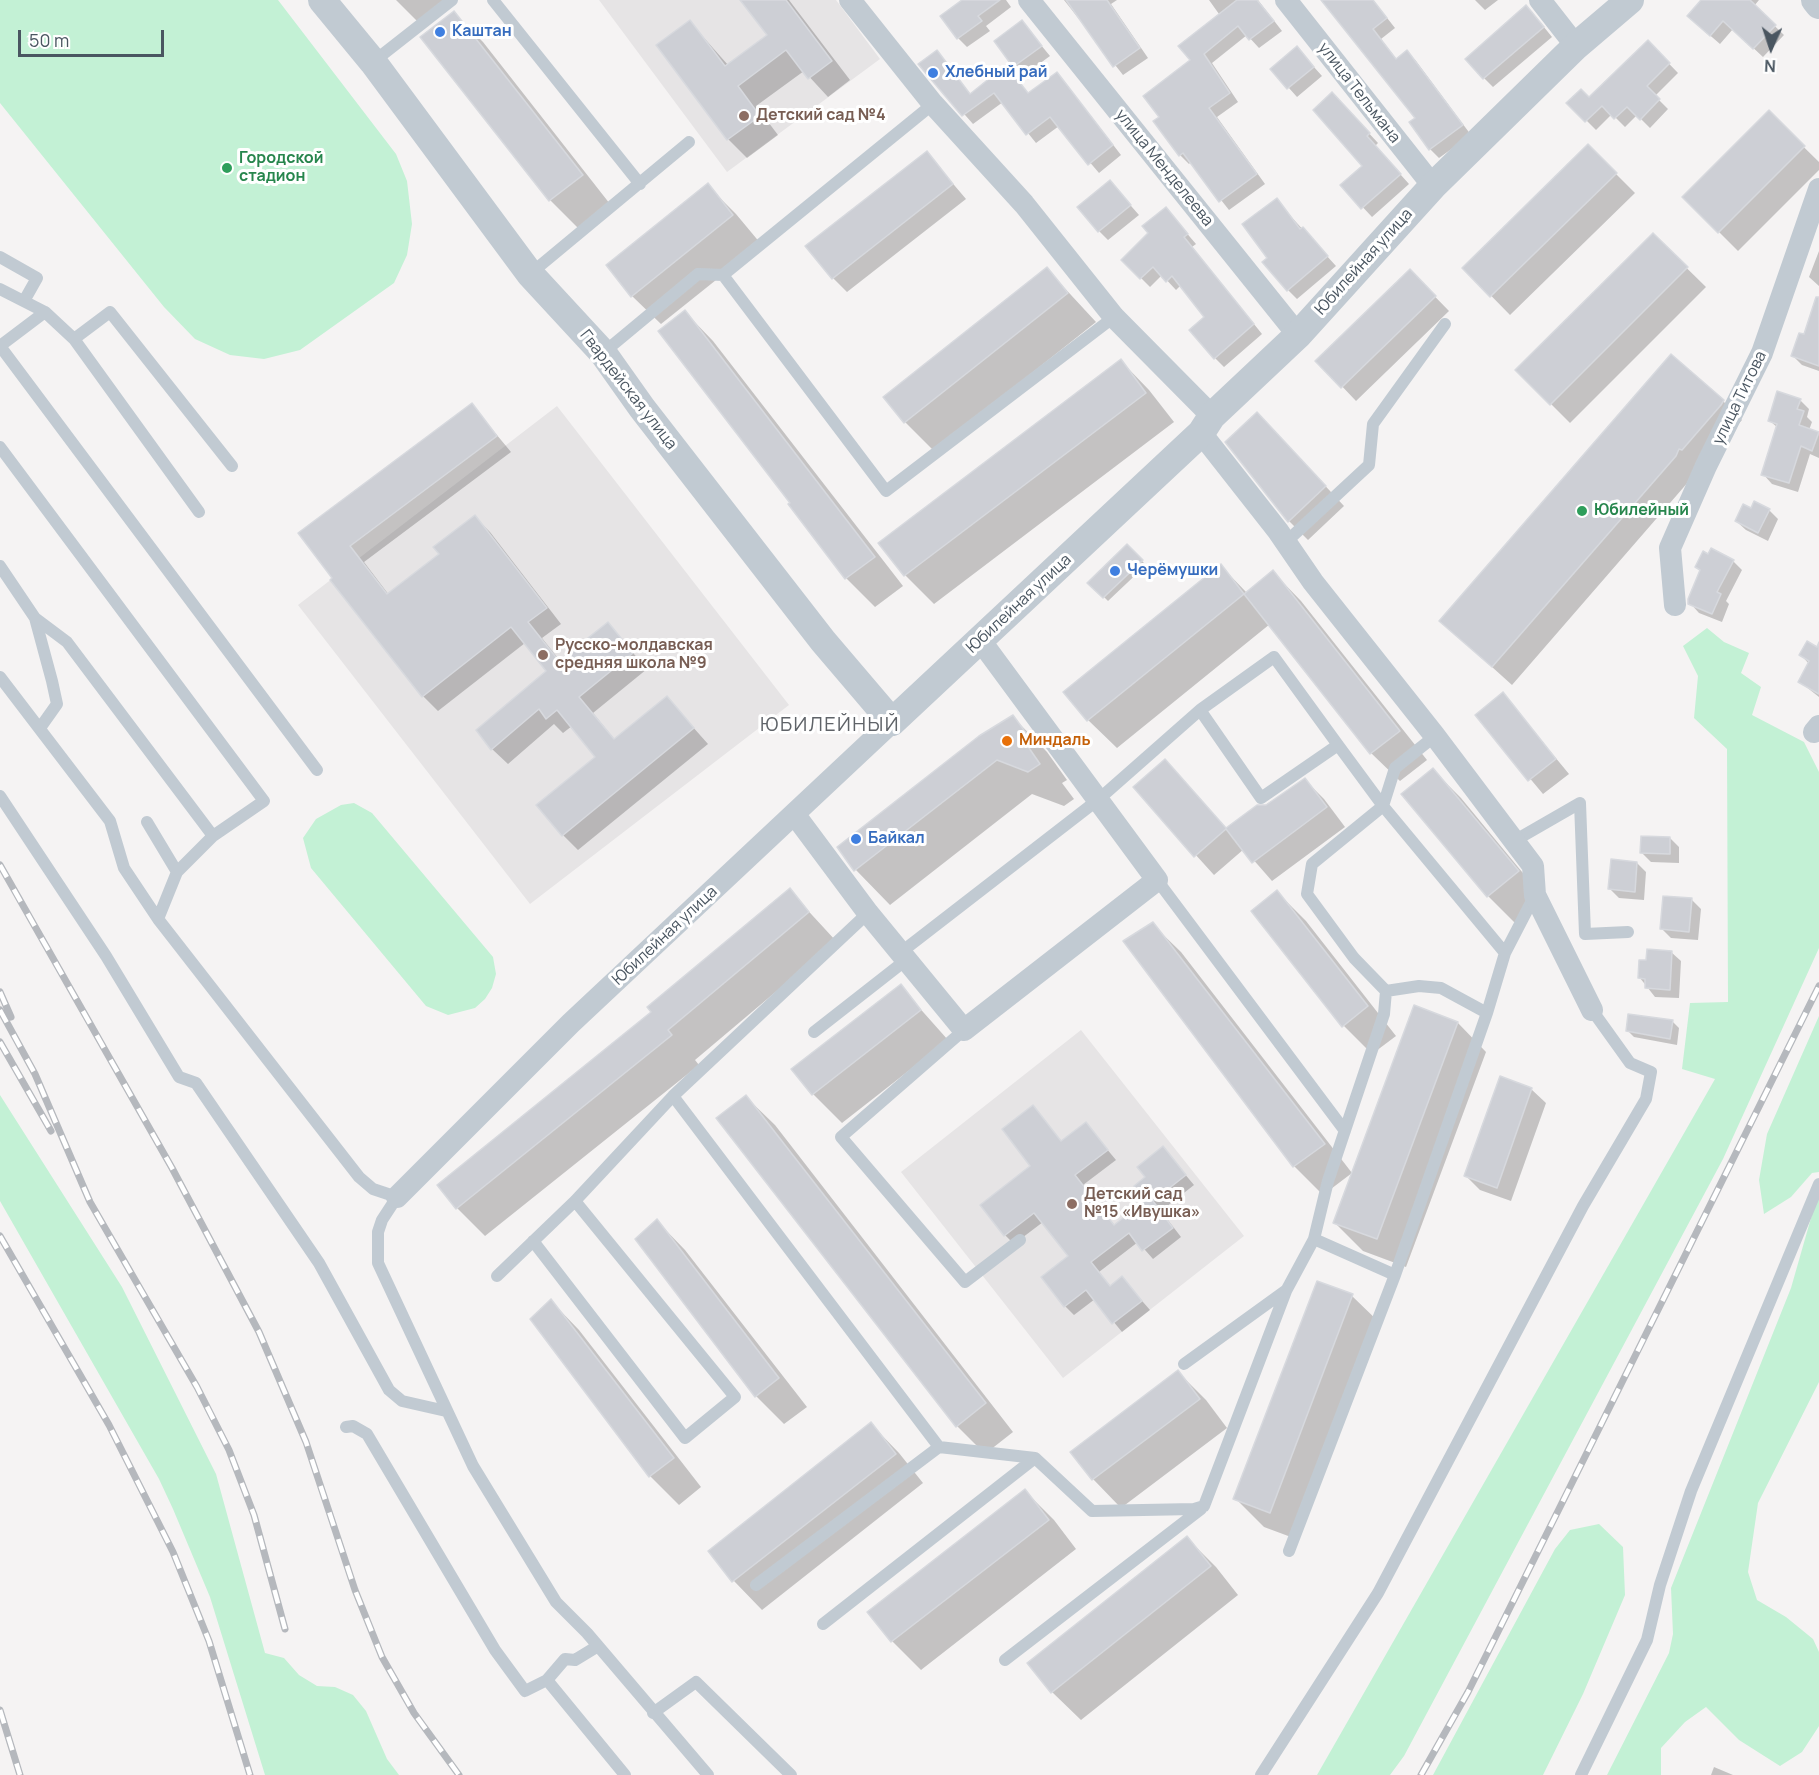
<!DOCTYPE html>
<meta charset="utf-8">
<style>
body{margin:0}
#map{position:relative;width:1819px;height:1775px;overflow:hidden;background:#f5f3f3;font-family:Manrope,sans-serif}
canvas{display:block}
.north{position:absolute;left:1741px;top:18px;width:60px;height:60px;-webkit-text-stroke:4px #fff;paint-order:stroke;rotate:183deg;font-size:16px;font-weight:700;line-height:24px;text-align:center;color:#4a5661}
.north::after{content:'';display:block;margin:auto;width:21px;height:27px;background:#4a5661;clip-path:polygon(50% 0,100% 100%,50% 72%,0 100%)}
.scale{position:absolute;left:18px;top:30px;width:146px;height:27px;box-sizing:border-box;border:3px solid #4a5661;border-top:0;padding-left:8px;font-size:18px;line-height:21px;white-space:nowrap;color:#4a5661;-webkit-text-stroke:4px #fff;paint-order:stroke}
</style>
<div id="map">
<canvas width="1819" height="1775"></canvas>
<div class="north">N</div>
<div class="scale">50 m</div>
</div>
<script>
const ctx = document.querySelector('canvas').getContext('2d');
ctx.lineJoin = 'round';
function fillPath(path, color) {
  ctx.fillStyle = color;
  ctx.fill(path, 'evenodd');
}
function shape(rows) {
  const path = new Path2D();
  for (const r of rows) {
    path.moveTo(r[0], r[1]);
    for (let i = 2; i < r.length; i += 2) path.lineTo(r[i], r[i + 1]);
  }
  return path;
}
function trace(path, color, width, dash) {
  ctx.strokeStyle = color;
  ctx.lineWidth = width;
  ctx.lineCap = dash ? 'butt' : 'round';
  ctx.setLineDash(dash || []);
  ctx.stroke(path);
}
function label(font, color, halo, rows, align = 'center') {
  ctx.font = font + ' Manrope,sans-serif';
  ctx.lineWidth = 6;
  ctx.setLineDash([]);
  ctx.textBaseline = 'middle';
  ctx.strokeStyle = halo;
  ctx.fillStyle = color;
  for (const [text, x, y, turn = 0] of rows) {
    ctx.save();
    ctx.translate(x, y);
    ctx.rotate((+turn || 0) * Math.PI / 180);
    ctx.textAlign = isNaN(turn) ? turn : align;
    if (halo) ctx.strokeText(text, 0, 0);
    ctx.fillText(text, 0, 0);
    ctx.restore();
  }
}
fillPath(shape([
 [599,0,836,0,880,59,727,172],
 [557,406,789,705,530,904,298,605],
 [1081,1030,1244,1236,1063,1378,901,1172]
]), '#e6e4e5');
fillPath(shape([
 [0,0,278,0,396,154,407,181,412,224,407,255,394,283,300,350,264,359,230,355,195,339,164,307,0,103],
 [1707,628,1724,642,1749,653,1741,673,1761,687,1752,715,1804,742,1819,772,1819,948,1723,1159,1404,1756,1390,1775,1317,1775,1715,1079,1682,1069,1690,1003,1728,1002,1727,749,1694,718,1698,676,1683,646],
 [354,803,372,813,493,957,496,974,492,988,485,999,475,1008,448,1015,426,1006,311,868,303,838,316,819,341,805],
 [1819,1016,1819,1172,1812,1173,1791,1197,1764,1214,1759,1180,1767,1134],
 [0,1095,122,1287,216,1474,265,1653,284,1658,299,1675,317,1686,335,1687,353,1695,366,1711,387,1759,399,1775,265,1775,210,1597,173,1509,159,1479,0,1201],
 [1819,1190,1819,1382,1758,1503,1748,1572,1757,1600,1786,1617,1813,1639,1819,1652,1819,1726,1802,1752,1780,1766,1739,1740,1706,1707,1685,1722,1661,1748,1661,1775,1607,1775,1669,1653,1673,1634,1671,1588,1791,1288],
 [1599,1524,1623,1547,1625,1595,1583,1694,1543,1775,1433,1775,1555,1549,1570,1530]
]), '#c3f1d5');
fillPath(shape([
 [396,0,453,0,421,25],
 [742,0,789,0,850,80,828,97,804,71,756,106,778,135,747,158,728,139,690,22,728,65,769,35],
 [964,0,1006,0,1011,7,986,26,990,31,967,47,958,38],
 [1064,0,1117,0,1111,4,1148,58,1123,75],
 [1209,0,1258,0,1282,31,1259,48,1247,35,1212,63,1238,102,1217,117,1265,184,1229,210,1191,162,1189,164,1180,155,1161,118,1192,60,1180,46,1219,14],
 [1325,0,1373,0,1395,28,1381,39,1397,60,1407,52,1416,61,1471,135,1439,158,1430,149,1417,118],
 [1475,0,1498,0,1485,10],
 [1703,0,1759,0,1754,6,1784,35,1763,57,1733,29,1720,44,1698,25],
 [454,13,483,42,610,204,579,229,550,200],
 [1535,16,1552,37,1493,87,1484,78],
 [1022,22,1050,56,1024,75,996,41],
 [1648,42,1678,73,1655,96,1668,109,1650,128,1637,115,1625,127,1612,114,1596,130,1569,103,1589,99],
 [1297,48,1322,76,1297,97,1272,69],
 [937,52,971,95,1006,67,1029,94,1066,84,1121,155,1099,173,1059,126,1036,143,1003,102,973,124,920,64],
 [1341,103,1378,143,1375,146,1409,184,1372,217,1342,185,1364,166],
 [1769,113,1819,162,1819,170,1738,251,1684,197],
 [1588,146,1635,193,1510,315,1464,268],
 [927,153,966,199,847,292,833,278],
 [1110,182,1139,215,1108,240,1099,231],
 [707,185,736,214,761,244,661,324,632,296],
 [1276,200,1336,266,1297,299,1288,290,1269,258],
 [1166,209,1196,244,1192,247,1262,334,1224,367,1215,358,1206,317,1181,285,1176,290,1162,275,1150,287,1123,260,1150,233],
 [1653,235,1706,287,1570,423,1517,370],
 [1819,251,1819,286,1809,277],
 [1047,269,1096,322,934,451,905,422],
 [1410,271,1449,311,1356,401,1318,361],
 [685,312,713,341,903,586,875,607,846,578,791,504,793,503],
 [1819,320,1819,371,1802,365,1793,356],
 [1121,361,1149,390,1174,422,934,604,905,575,881,543],
 [1800,400,1809,409,1807,417,1812,422,1809,430,1819,434,1819,458,1810,454,1798,492,1772,484,1763,474,1778,428,1770,421],
 [1723,401,1742,420,1512,685,1441,621],
 [472,405,511,452,364,562,389,595,441,555,475,517,490,532,561,624,542,638,561,662,608,624,647,669,593,713,615,740,667,698,708,744,578,850,563,835,597,757,572,726,563,733,554,724,508,764,492,749,548,672,525,643,438,711,423,696,300,533],
 [1276,433,1344,506,1308,540,1289,521],
 [1752,510,1769,510,1778,519,1768,541,1746,530,1736,521],
 [1127,546,1146,565,1108,601,1090,583],
 [1733,561,1742,570,1726,601,1729,604,1722,622,1699,613,1690,603],
 [1221,566,1247,593,1273,572,1301,601,1427,760,1400,781,1371,753,1270,624,1117,748,1088,720],
 [1819,650,1819,697,1800,682,1809,664,1801,655],
 [1503,694,1569,774,1543,794,1477,715],
 [1013,717,1047,752,1067,780,1062,783,1074,799,1064,806,1032,794,890,905,856,870,839,847],
 [1165,761,1227,829,1305,780,1324,799,1345,827,1272,881,1244,849,1214,875,1135,788],
 [1433,770,1461,798,1546,901,1517,925,1488,896,1403,794],
 [1670,838,1679,847,1679,863,1651,862,1642,853],
 [1637,863,1646,872,1644,900,1619,898,1610,889],
 [789,890,836,941,695,1060,699,1065,485,1236,457,1208,654,1012],
 [1277,892,1306,921,1396,1036,1372,1054,1344,1026],
 [1692,900,1701,909,1698,940,1671,938,1662,929],
 [1152,924,1181,952,1352,1173,1323,1195,1294,1166,1125,941],
 [1671,952,1681,961,1679,998,1655,997,1640,978,1648,962],
 [900,986,948,1040,842,1123,813,1094],
 [1415,1007,1458,1023,1486,1052,1406,1267,1363,1251,1335,1223],
 [1672,1021,1679,1028,1677,1045,1634,1037,1627,1030],
 [1531,1089,1546,1103,1511,1201,1480,1190,1466,1176],
 [746,1097,775,1125,1013,1432,985,1454,957,1426],
 [1033,1107,1062,1142,1086,1124,1116,1160,1083,1185,1115,1226,1147,1201,1147,1178,1163,1148,1194,1185,1161,1211,1181,1237,1153,1259,1138,1242,1099,1272,1111,1287,1122,1278,1150,1310,1122,1332,1095,1299,1074,1315,1065,1306,1070,1256,1043,1222,1014,1244,1005,1235,1032,1167],
 [657,1221,685,1250,807,1407,784,1424,756,1396],
 [1318,1282,1352,1296,1381,1324,1299,1540,1264,1527,1235,1498],
 [551,1301,579,1330,701,1487,679,1505,650,1476,532,1319],
 [1178,1372,1206,1400,1227,1428,1121,1508,1093,1479],
 [871,1424,899,1453,923,1483,762,1610,734,1581,710,1551],
 [1025,1491,1054,1520,1076,1549,921,1670,892,1641,870,1612],
 [1187,1538,1216,1567,1238,1595,1081,1720,1052,1692],
 [1714,1767,1733,1775,1711,1775]
]), '#0003');
const building = shape([
 [740,0,786,0,832,61,808,79,786,50,738,86,760,116,727,140,656,45,690,20,725,66,767,35,740,0],
 [962,0,1000,0,978,16,982,21,957,39,940,16,962,0],
 [1066,0,1107,0,1140,48,1113,67,1066,0],
 [1237,0,1257,0,1274,21,1249,40,1238,26,1204,54,1230,93,1209,108,1257,174,1219,202,1183,153,1179,156,1153,121,1159,117,1143,96,1190,60,1178,46,1237,0],
 [1321,0,1373,0,1387,18,1373,29,1396,59,1407,50,1463,125,1429,150,1409,122,1415,118,1321,0],
 [1701,0,1750,0,1776,25,1753,49,1723,21,1710,36,1687,16,1701,0],
 [1526,5,1544,27,1483,79,1465,59,1526,5],
 [454,11,583,175,549,201,420,37,454,11],
 [1022,20,1042,46,1013,67,994,41,1022,20],
 [1648,40,1670,63,1647,86,1660,99,1640,120,1627,107,1614,119,1602,106,1585,122,1566,103,1581,89,1589,97,1648,40],
 [1297,46,1314,67,1287,89,1270,69,1297,46],
 [937,50,970,94,1006,65,1028,93,1057,72,1113,145,1088,165,1050,117,1026,135,994,93,962,116,918,64,937,50],
 [1332,92,1370,133,1367,136,1401,174,1361,209,1340,185,1362,166,1313,110,1332,92],
 [1769,110,1805,146,1718,233,1682,197,1769,110],
 [1588,144,1617,173,1490,297,1462,268,1588,144],
 [927,151,953,184,832,279,805,246,927,151],
 [1110,180,1131,205,1098,232,1077,207,1110,180],
 [708,183,733,215,631,297,606,265,708,183],
 [1277,198,1300,229,1303,227,1328,256,1287,291,1262,262,1267,258,1242,224,1277,198],
 [1166,207,1188,234,1184,237,1254,324,1214,359,1189,330,1204,317,1172,276,1166,282,1153,267,1140,279,1121,260,1148,233,1142,226,1166,207],
 [1653,233,1688,267,1550,405,1515,370,1653,233],
 [1047,267,1068,293,904,423,883,397,1047,267],
 [1410,269,1436,296,1341,388,1315,361,1410,269],
 [1816,297,1819,297,1819,366,1791,356,1799,333,1804,334,1816,297],
 [685,310,875,557,845,579,788,504,790,503,658,331,685,310],
 [1671,354,1724,400,1721,405,1682,450,1679,449,1676,456,1492,667,1439,621,1671,354],
 [1121,359,1146,393,904,576,878,543,1121,359],
 [1777,391,1801,399,1797,409,1804,411,1799,425,1819,432,1812,451,1801,446,1789,483,1761,475,1777,424,1768,421,1777,391],
 [472,403,497,436,350,546,387,594,439,554,433,547,475,515,547,608,528,622,559,661,608,622,633,653,579,697,614,739,667,696,694,728,562,836,536,805,595,757,557,710,546,719,539,709,491,750,476,730,546,671,511,627,422,697,330,580,332,578,298,533,472,403],
 [1257,412,1326,486,1288,522,1225,442,1257,412],
 [1754,501,1770,509,1758,533,1735,521,1743,504,1751,508,1754,501],
 [1127,544,1143,560,1103,598,1087,583,1127,544],
 [1711,548,1734,560,1717,592,1721,594,1712,614,1688,604,1688,599,1700,570,1695,567,1703,551,1708,554,1711,548],
 [1221,564,1244,594,1087,721,1063,692,1221,564],
 [1273,570,1400,731,1370,754,1244,594,1273,570],
 [1807,641,1817,647,1819,642,1819,694,1798,682,1809,661,1799,655,1807,641],
 [1503,692,1556,759,1528,781,1475,715,1503,692],
 [1013,715,1034,744,1029,748,1040,764,1028,772,997,760,854,871,837,847,979,736,1013,715],
 [1165,759,1226,828,1257,805,1266,805,1305,778,1327,807,1252,863,1226,829,1194,857,1133,787,1165,759],
 [1433,768,1519,871,1487,897,1401,794,1433,768],
 [1641,836,1670,837,1670,854,1640,853,1641,836],
 [1611,859,1637,862,1635,892,1608,889,1611,859],
 [790,888,809,912,668,1030,672,1035,456,1209,437,1185,651,1012,647,1007,790,888],
 [1277,890,1368,1006,1342,1027,1251,911,1277,890],
 [1663,896,1692,898,1689,932,1660,929,1663,896],
 [1153,922,1325,1144,1293,1167,1123,941,1153,922],
 [1647,949,1672,951,1670,990,1645,988,1645,979,1638,978,1639,960,1646,960,1647,949],
 [901,984,921,1010,812,1095,791,1069,901,984],
 [1414,1005,1458,1022,1377,1239,1333,1223,1414,1005],
 [1628,1014,1673,1020,1670,1039,1626,1031,1628,1014],
 [1500,1076,1532,1088,1497,1188,1464,1176,1500,1076],
 [746,1095,986,1403,956,1427,716,1118,746,1095],
 [1033,1105,1061,1141,1086,1122,1108,1150,1075,1175,1114,1225,1145,1201,1134,1186,1145,1177,1137,1167,1163,1146,1186,1175,1153,1201,1173,1228,1142,1251,1129,1233,1091,1262,1110,1286,1122,1276,1142,1301,1112,1324,1086,1290,1064,1307,1041,1277,1068,1256,1034,1213,1004,1236,980,1205,1030,1166,1002,1129,1033,1105],
 [657,1219,779,1378,755,1397,635,1239,657,1219],
 [1317,1281,1353,1294,1270,1513,1233,1499,1317,1281],
 [551,1299,674,1458,649,1477,530,1319,551,1299],
 [1178,1370,1200,1399,1092,1480,1070,1452,1178,1370],
 [871,1422,896,1454,732,1582,708,1551,871,1422],
 [1025,1489,1049,1520,891,1642,867,1612,1025,1489],
 [1187,1536,1211,1566,1051,1693,1027,1663,1187,1536]
]);
fillPath(building, '#cdcfd5');
trace(building, '#d7d9de', 1.5);
trace(shape([
 [493,0,640,184],
 [373,62,452,0],
 [0,257,37,278,24,301],
 [530,274,689,142],
 [723,275,933,104],
 [0,289,45,312],
 [74,339,110,312,232,466],
 [0,346,317,770],
 [0,346,45,312,74,339,199,512],
 [603,353,698,274,723,275,886,491,1114,317],
 [0,447,264,801,213,836,177,872,158,919],
 [1286,542,1369,465,1373,424,1445,324],
 [0,566,35,618,52,681,57,704,40,728],
 [35,618,67,642,213,836],
 [0,677,110,821,124,868,158,919,359,1177,373,1189,397,1197,382,1220,378,1232,378,1263,473,1466,556,1602,587,1633,708,1775],
 [1435,736,1395,768,1383,806,1505,953],
 [0,796,106,956,179,1077,196,1083,319,1263,389,1390,402,1401,446,1411],
 [147,822,177,872],
 [1514,841,1580,803,1585,934,1628,932],
 [1157,880,1345,1131],
 [868,913,673,1096,939,1447,1035,1458,1092,1511,1194,1509,1204,1506,1286,1291,1314,1239,1328,1181,1384,1014,1386,991,1354,958,1307,894,1312,864,1383,806,1338,745,1274,657,1200,710,1261,798,1338,745],
 [900,953,1099,799,1200,710],
 [1386,991,1419,986,1441,988,1487,1013],
 [964,1030,841,1137,965,1282,1020,1240],
 [814,1032,906,960],
 [1314,1239,1395,1275,1487,1013,1505,953,1535,895],
 [533,1241,685,1438,735,1397,575,1201],
 [497,1276,575,1201,673,1096],
 [1184,1364,1285,1291],
 [346,1427,353,1426,367,1434,495,1650,525,1691,547,1680,625,1775],
 [1289,1551,1395,1275],
 [756,1585,939,1447],
 [823,1624,1035,1458],
 [1005,1660,1201,1509],
 [547,1680,565,1659,575,1660,598,1646],
 [653,1713,696,1682,791,1775],
 [1261,1775,1378,1593,1583,1206,1646,1099,1651,1072,1630,1063,1592,1010],
 [1581,1775,1647,1640,1660,1585,1691,1491,1819,1184]
]), '#c1cad2', 12);
trace(shape([
 [850,0,933,104,1024,204,1114,317,1212,416],
 [1029,0,1298,335],
 [1286,0,1433,186],
 [1540,0,1576,46],
 [1201,433,1278,531,1313,582,1435,736,1533,866,1535,895,1592,1010],
 [1675,605,1670,548,1706,466,1762,353,1819,189],
 [1814,732,1819,726],
 [795,815,868,913,964,1030,1157,880,980,640],
 [397,1197,571,1023,892,722]
]), '#c1cad2', 22);
trace(shape([
 [322,0,373,62,530,274,603,353,642,408,823,641,892,722,1201,433,1212,416,1298,335,1433,186,1576,46,1630,0],
 [1815,0,1819,5]
]), '#c1cad2', 28);
const rail = shape([
 [0,865,172,1168,259,1332,306,1442,355,1590,382,1657,414,1713,459,1775],
 [0,992,11,1017],
 [0,1010,35,1074,90,1202,197,1387,229,1450,254,1515,285,1629],
 [0,1042,51,1131],
 [0,1236,109,1425,173,1552,209,1641,250,1775],
 [0,1710,20,1775],
 [1421,1775,1468,1692,1819,986]
]);
trace(rail, '#b5b8bd', 7);
trace(rail, '#fff', 4.5, [14]);
for (const [x, y, r, color] of [
 [440,32,6,"#3f7fe0"],
 [933,73,6,"#3f7fe0"],
 [744,116,6,"#8d6e63"],
 [227,168,6,"#2e9e5b"],
 [1582,511,6,"#2e9e5b"],
 [1115,571,6,"#3f7fe0"],
 [543,655,6,"#8d6e63"],
 [1007,741,6,"#e8710a"],
 [856,839,6,"#3f7fe0"],
 [1072,1204,6,"#8d6e63"]
]) {
  const dot = new Path2D();
  dot.arc(x, y, r, 0, 2 * Math.PI);
  ctx.fillStyle = color;
  ctx.fill(dot);
  trace(dot, '#fff', 2);
}
label('bold 16px', '#366cbe', '#fff', [
 ["Каштан",452,32],
 ["Хлебный рай",945,73],
 ["Черёмушки",1127,571],
 ["Байкал",868,839]
], 'left');
label('16px', '#4a5661', '#fff', [
 ["улица Тельмана",1359,93,52],
 ["улица Менделеева",1164,168,51],
 ["Юбилейная улица",1364,262,-48],
 ["Гвардейская улица",628,390,52],
 ["улица Титова",1740,398,-64],
 ["Юбилейная улица",1019,604,-43],
 ["Юбилейная улица",665,936,-43]
]);
label('bold 16px', '#785e54', '#fff', [
 ["Детский сад №4",756,116],
 ["Русско-молдавская",555,646],
 ["средняя школа №9",555,664],
 ["Детский сад",1084,1195],
 ["№15 «Ивушка»",1084,1213]
], 'left');
label('bold 16px', '#27864d', '#fff', [
 ["Городской",239,159],
 ["стадион",239,177],
 ["Юбилейный",1594,511]
], 'left');
label('bold 16px', '#c56008', '#fff', [
 ["Миндаль",1019,741]
], 'left');
ctx.letterSpacing = '1.5px';
label('20px', '#5f6368', '#fff', [
 ["ЮБИЛЕЙНЫЙ",830,725]
]);
ctx.letterSpacing = '0px';
</script>
